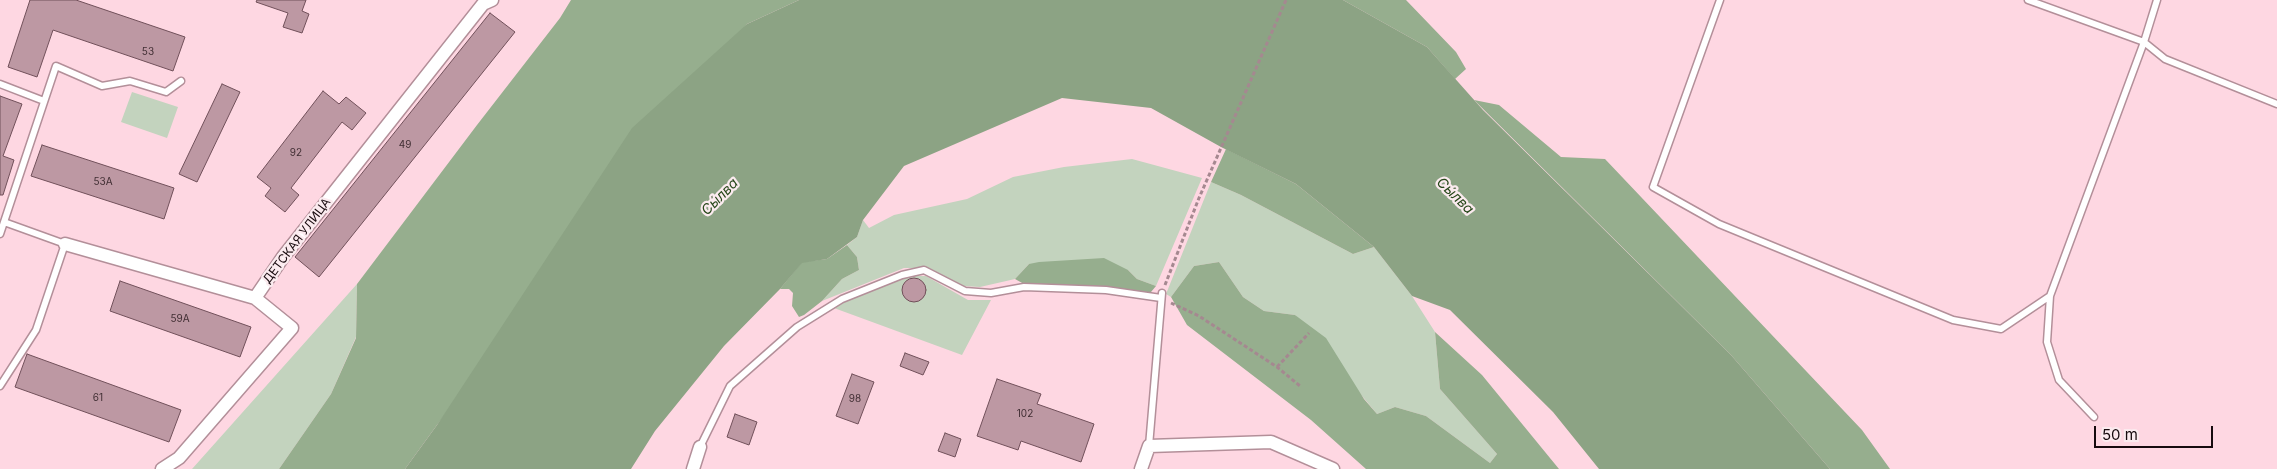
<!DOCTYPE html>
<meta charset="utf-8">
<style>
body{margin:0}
#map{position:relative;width:2277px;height:469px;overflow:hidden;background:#fed7e2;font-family:Inter,sans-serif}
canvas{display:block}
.scale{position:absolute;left:2094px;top:426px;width:119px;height:22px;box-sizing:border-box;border:2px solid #170a0e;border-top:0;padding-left:6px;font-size:15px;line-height:18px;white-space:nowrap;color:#170a0e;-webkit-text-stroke:4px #fbebef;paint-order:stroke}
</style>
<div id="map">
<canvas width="2277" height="469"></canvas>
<div class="scale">50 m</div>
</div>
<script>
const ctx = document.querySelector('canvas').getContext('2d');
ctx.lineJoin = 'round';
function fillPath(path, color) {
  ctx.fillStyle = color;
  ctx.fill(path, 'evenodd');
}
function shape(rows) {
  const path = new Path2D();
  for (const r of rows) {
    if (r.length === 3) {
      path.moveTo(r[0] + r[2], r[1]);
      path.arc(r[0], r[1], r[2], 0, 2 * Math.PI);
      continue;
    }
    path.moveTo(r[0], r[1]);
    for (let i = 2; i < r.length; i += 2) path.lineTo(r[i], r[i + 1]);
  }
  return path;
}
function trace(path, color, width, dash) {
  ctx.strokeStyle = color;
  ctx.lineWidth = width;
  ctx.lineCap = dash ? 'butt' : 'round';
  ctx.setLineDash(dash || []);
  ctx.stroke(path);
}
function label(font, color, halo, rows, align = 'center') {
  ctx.font = font + ' Inter,sans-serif';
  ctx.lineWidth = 4.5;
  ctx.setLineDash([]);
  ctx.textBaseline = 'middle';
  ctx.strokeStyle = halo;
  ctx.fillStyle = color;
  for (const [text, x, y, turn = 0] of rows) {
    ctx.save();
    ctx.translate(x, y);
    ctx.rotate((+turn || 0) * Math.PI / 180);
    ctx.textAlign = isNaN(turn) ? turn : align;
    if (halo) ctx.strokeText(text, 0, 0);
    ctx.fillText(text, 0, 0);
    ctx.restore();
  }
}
fillPath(shape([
 [132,92,178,107,167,138,121,122],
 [1132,159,1202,178,1156,286,1137,279,1128,270,1029,264,1015,279,980,287,962,286,929,268,904,268,822,301,842,279,859,270,857,257,847,245,857,237,863,220,869,228,894,215,967,199,1013,177,1064,167],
 [1211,182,1241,195,1353,254,1374,247,1412,296,1435,332,1440,389,1497,454,1490,463,1426,416,1395,407,1377,414,1295,315,1264,311,1243,297,1219,262,1194,266,1171,297,1166,294],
 [910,276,926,276,968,300,991,300,962,355,834,308,843,302],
 [357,284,356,337,331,394,279,469,192,469]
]), '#c3d3be');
fillPath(shape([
 [571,0,799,0,747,24,437,425,405,469,279,469,331,394,356,338,357,284,477,125,560,18],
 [1343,0,1406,0,1456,52,1466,69,1455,79,1427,47],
 [1474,100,1499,105,1561,157,1605,159,1862,430,1890,469,1830,469,1731,355],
 [1226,149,1296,184,1374,247,1353,254,1241,195,1211,182],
 [847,245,857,257,859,270,842,279,822,301,804,315,799,317,792,306,793,293,789,289,780,289,802,262,827,259],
 [1104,258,1128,270,1137,279,1156,286,1151,292,1137,292,1024,284,1015,279,1029,264,1039,262],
 [1219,262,1243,297,1264,311,1295,315,1326,338,1364,399,1377,414,1395,407,1426,416,1490,463,1497,454,1440,389,1435,332,1482,375,1559,469,1366,469,1311,420,1187,325,1171,297,1194,266]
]), '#96ae8e');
fillPath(shape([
 [799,0,1343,0,1427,47,1483,110,1731,355,1830,469,1599,469,1553,412,1450,310,1412,296,1374,247,1296,184,1221,147,1151,108,1062,98,904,166,863,220,857,237,827,259,802,263,780,289,724,346,655,431,631,469,405,469,437,425,632,128,747,24]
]), '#8ca384');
const building = shape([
 [30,0,76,0,185,37,173,71,53,30,37,77,8,67,30,0],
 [257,0,306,0,302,11,309,14,302,33,283,27,288,13,256,2,257,0],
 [490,13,515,32,319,277,295,257,490,13],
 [222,84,240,92,197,182,179,174,222,84],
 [323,91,339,104,346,97,366,113,352,130,342,122,291,188,299,195,285,212,265,196,271,188,257,177,323,91],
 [0,96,22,104,3,156,14,160,3,195,0,195,0,96],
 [42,145,174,188,164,219,31,176,42,145],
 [914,290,12],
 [120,281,251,327,240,357,110,311,120,281],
 [905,353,929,362,923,375,900,366,905,353],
 [27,354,181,410,169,442,15,387,27,354],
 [852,374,874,382,858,424,836,416,852,374],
 [997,379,1041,394,1037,404,1094,424,1081,462,1021,441,1018,450,977,436,997,379],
 [735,414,757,422,749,445,727,437,735,414],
 [945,433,961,439,955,457,938,451,945,433]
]);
fillPath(building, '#bd98a3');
trace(building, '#71505a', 1);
const lane = shape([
 [1720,0,1653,187,1719,224,1953,320,2001,329,2050,296],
 [2028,0,2144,42,2050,296,2047,342,2059,380,2094,417],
 [2157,0,2144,42,2165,59,2277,104],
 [0,84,44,101],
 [0,234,56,66,102,86,130,81,166,92,181,81],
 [0,386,36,330,65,244,4,222],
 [1149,446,1162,293],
 [700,447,730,386,797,327,842,299,902,275,924,270,965,291,991,293,1024,287,1106,290,1161,298]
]);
const street = shape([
 [65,244,255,298],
 [162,469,179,458,292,328,255,298,283,257,483,4,492,0],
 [693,469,700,447],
 [1141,469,1149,446,1271,442,1333,469]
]);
trace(lane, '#b38f99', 9);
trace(street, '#b38f99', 15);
trace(shape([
 [1165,285,1199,198,1286,0],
 [1171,303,1199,316,1277,367,1300,386],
 [1277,367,1309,333]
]), '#a58890', 3, [4, 2.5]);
trace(lane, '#fff', 6);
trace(street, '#fff', 12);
label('10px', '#402e33', null, [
 ["53",148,52],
 ["49",405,145],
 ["92",296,153],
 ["53А",103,182],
 ["59А",180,319],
 ["61",98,398],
 ["98",855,399],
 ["102",1025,414]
]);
label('12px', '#170a0e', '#fbebef', [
 ["ДЕТСКАЯ УЛИЦА",297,241,-53]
]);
label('italic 14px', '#264719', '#fbebef', [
 ["Сы́лва",1455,196,44],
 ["Сы́лва",720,197,-45]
]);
</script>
